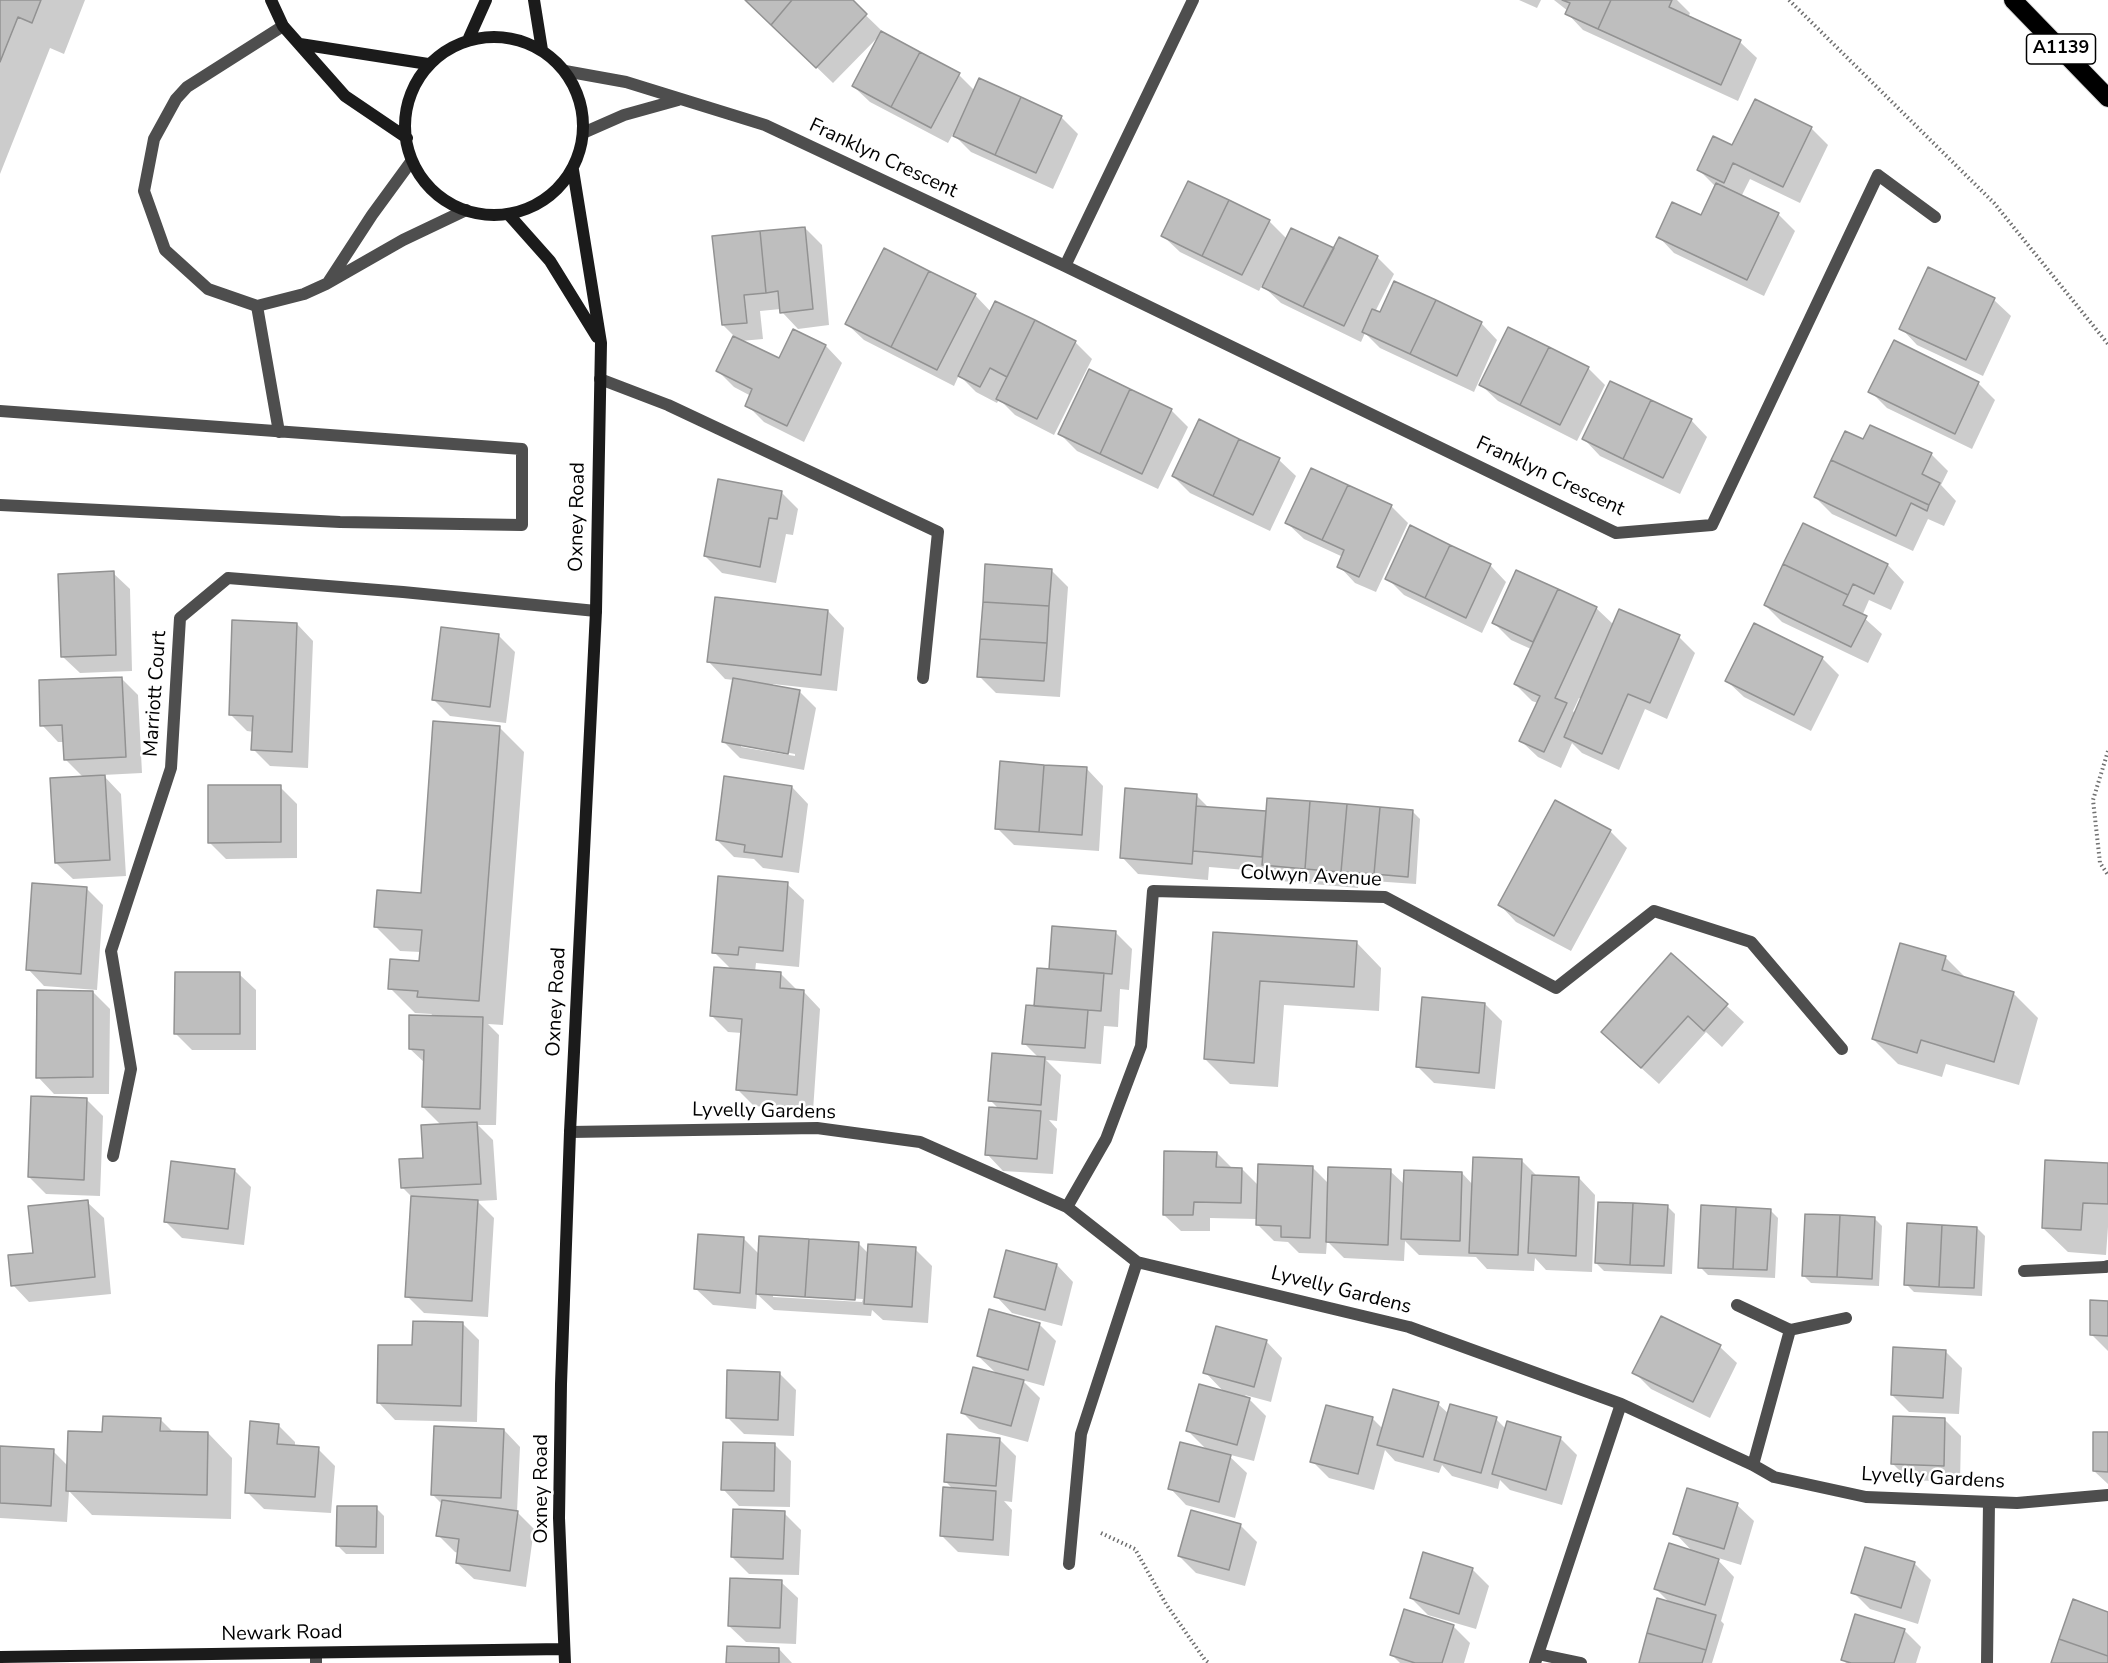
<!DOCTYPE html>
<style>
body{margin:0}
canvas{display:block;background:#fff}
</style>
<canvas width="2108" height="1663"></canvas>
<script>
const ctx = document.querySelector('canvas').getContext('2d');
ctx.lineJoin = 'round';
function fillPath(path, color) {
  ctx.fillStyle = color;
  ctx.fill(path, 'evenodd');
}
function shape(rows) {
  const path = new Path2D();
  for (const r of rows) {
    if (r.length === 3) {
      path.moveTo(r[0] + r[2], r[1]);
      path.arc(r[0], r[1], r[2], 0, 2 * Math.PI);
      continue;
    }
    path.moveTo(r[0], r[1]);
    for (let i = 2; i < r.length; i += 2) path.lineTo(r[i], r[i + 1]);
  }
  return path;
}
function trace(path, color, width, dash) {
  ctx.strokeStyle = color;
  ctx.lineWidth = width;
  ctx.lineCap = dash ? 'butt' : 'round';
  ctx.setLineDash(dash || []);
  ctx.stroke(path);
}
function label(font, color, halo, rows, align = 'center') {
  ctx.font = font + ' "Nunito Sans",sans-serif';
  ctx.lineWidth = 5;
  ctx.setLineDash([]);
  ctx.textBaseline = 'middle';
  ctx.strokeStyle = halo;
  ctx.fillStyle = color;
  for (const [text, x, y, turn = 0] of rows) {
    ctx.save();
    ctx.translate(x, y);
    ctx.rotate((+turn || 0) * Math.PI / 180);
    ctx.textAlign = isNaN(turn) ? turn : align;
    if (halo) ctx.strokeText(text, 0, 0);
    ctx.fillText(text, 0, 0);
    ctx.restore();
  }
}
fillPath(shape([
 [0,0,85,0,64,54,50,48,0,174],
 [747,0,850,0,883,32,881,33,959,75,975,91,1061,117,1078,134,1053,189,971,152,953,134,948,143,870,102,853,86,880,35,833,83],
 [1519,0,1541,0,1537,8],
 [1554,0,1677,0,1690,13,1688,18,1740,42,1757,58,1738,101,1583,30,1567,13,1568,11],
 [1811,128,1828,145,1800,203,1750,179,1741,197,1778,214,1795,231,1764,296,1674,253,1658,236,1701,217,1716,187,1699,170,1733,147],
 [1269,221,1287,239,1377,257,1394,274,1375,312,1481,323,1497,340,1474,392,1380,348,1365,333,1361,342,1281,303,1262,285,1259,291,1180,252,1163,236],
 [805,228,822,245,829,325,798,329,782,312,781,309,760,311,763,339,741,341,780,360,794,331,826,346,842,363,804,442,764,422,747,405,751,396,734,387,718,371,734,336,723,325,714,237],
 [975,295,991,312,1075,342,1092,359,1054,435,1015,415,999,399,997,403,976,392,959,375,954,386,864,340,847,324],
 [1994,300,2011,316,1983,376,1917,345,1901,328],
 [1894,342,1979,384,1995,400,1972,449,1887,408,1870,391],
 [1588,368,1605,385,1577,441,1498,401,1481,385],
 [1171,410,1188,427,1158,489,1077,451,1060,434],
 [1691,420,1707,437,1680,494,1600,456,1584,439],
 [1200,421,1279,460,1296,476,1270,531,1190,493,1173,476],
 [1864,441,1931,454,1948,471,1941,485,1956,501,1944,526,1928,519,1913,551,1832,514,1815,497],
 [781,492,798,509,793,535,786,534,776,583,722,573,705,556],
 [1391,506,1408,523,1376,592,1355,583,1339,566,1343,557,1304,539,1287,523],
 [1804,525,1888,565,1904,582,1891,610,1869,600,1862,616,1882,634,1868,663,1782,622,1765,605],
 [1490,565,1506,582,1482,633,1404,595,1387,578],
 [1051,570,1068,587,1060,697,996,693,979,676],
 [1517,572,1596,608,1614,625,1679,637,1695,653,1667,719,1645,709,1619,770,1582,753,1572,743,1561,768,1538,757,1521,741,1538,703,1532,701,1515,684,1531,649,1511,640,1494,623],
 [1579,698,1582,699,1575,714,1573,711],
 [113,573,130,589,132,671,80,673,63,657],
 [828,611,844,628,837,691,773,684,772,687,799,691,816,708,804,770,740,758,724,742,734,680,725,679,709,662],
 [741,744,795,754,795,756,741,747],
 [297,624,313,641,308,768,270,766,253,749,254,732,247,731,231,715],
 [1755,625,1822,658,1839,675,1811,731,1744,697,1727,681],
 [498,635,515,652,506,723,450,716,433,699],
 [121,678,138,695,142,773,103,775,121,794,126,876,73,879,56,863,84,778,66,760,64,742,58,742,42,725],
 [499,727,524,752,503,1025,488,1024,499,1035,496,1125,478,1125,493,1140,497,1200,477,1201,494,1218,488,1317,424,1313,407,1296,412,1197,402,1187,425,1159,442,1126,423,1107,425,1063,410,1049,432,1014,415,1013,390,988,420,962,421,952,400,951,375,926,422,894],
 [1087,769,1103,786,1099,851,1014,845,997,828],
 [280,787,297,804,297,858,226,859,209,842],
 [792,787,808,804,799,873,763,868,754,859,734,857,717,840],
 [1197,796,1209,808,1267,813,1412,811,1420,819,1416,884,1358,880,1358,888,1280,881,1271,872,1209,867,1208,880,1138,874,1122,857],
 [1556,802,1610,831,1627,848,1571,951,1516,922,1500,905],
 [787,884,804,900,799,967,756,963,755,972,781,974,797,990,804,992,820,1009,813,1111,754,1106,738,1090,742,1033,728,1032,711,1015,732,970,714,952],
 [86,888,103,905,97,990,44,986,28,969],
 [1115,932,1132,949,1129,990,1120,989,1118,1027,1104,1026,1101,1064,1046,1060,1061,1075,1057,1121,1049,1120,1057,1129,1053,1174,1003,1171,987,1154,999,1109,990,1100,1039,1058,1024,1043,1050,970],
 [1214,933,1357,943,1381,968,1379,1011,1284,1005,1278,1087,1230,1084,1205,1059],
 [1672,955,1744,1022,1722,1047,1706,1032,1659,1084,1619,1048],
 [1945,957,1968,980,2014,994,2038,1018,2019,1085,1946,1064,1942,1077,1898,1064,1873,1039],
 [239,974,256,990,256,1050,192,1050,176,1034],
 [93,992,110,1009,109,1094,54,1094,38,1077],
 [1485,1004,1502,1021,1495,1089,1434,1083,1417,1066],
 [87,1100,103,1116,100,1196,46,1194,29,1177],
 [1217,1153,1233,1169,1242,1169,1259,1186,1312,1167,1329,1184,1390,1171,1405,1185,1462,1173,1473,1185,1522,1161,1538,1177,1579,1178,1595,1195,1592,1272,1546,1270,1535,1258,1534,1271,1487,1269,1476,1257,1419,1255,1405,1241,1404,1261,1344,1258,1327,1241,1326,1254,1299,1253,1288,1242,1274,1241,1257,1224,1257,1219,1210,1218,1210,1231,1181,1231,1164,1215],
 [2108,1165,2108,1227,2106,1255,2068,1252,2043,1228],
 [234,1170,251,1187,244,1245,182,1238,165,1221],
 [87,1202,104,1218,111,1294,29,1302,13,1285,34,1254],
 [1667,1206,1675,1214,1672,1274,1604,1271,1596,1263],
 [1770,1210,1778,1218,1775,1278,1708,1275,1700,1267],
 [1874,1218,1882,1226,1879,1286,1811,1283,1803,1275],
 [1977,1228,1985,1236,1982,1296,1914,1292,1906,1284],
 [743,1238,759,1254,858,1243,869,1254,915,1249,932,1266,928,1323,883,1320,872,1310,871,1316,774,1310,757,1294,756,1309,713,1305,696,1289],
 [773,1294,863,1299,862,1302,773,1297],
 [1057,1265,1073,1282,1062,1326,1012,1313,996,1296],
 [2108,1302,2108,1351,2091,1334],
 [1661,1318,1720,1347,1737,1363,1710,1418,1651,1389,1634,1372],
 [462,1323,479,1340,477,1422,395,1420,379,1403,414,1347],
 [1039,1324,1056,1341,1044,1386,1022,1380,1040,1398,1028,1442,979,1429,963,1413,997,1374,978,1356],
 [1266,1341,1282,1358,1271,1402,1245,1395,1266,1416,1254,1461,1227,1454,1247,1473,1235,1518,1186,1505,1170,1488,1208,1451,1188,1431,1225,1393,1205,1372],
 [1945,1351,1962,1368,1959,1414,1909,1412,1892,1395],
 [779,1373,796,1390,794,1436,744,1434,727,1417],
 [1438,1404,1449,1414,1496,1419,1506,1429,1560,1438,1577,1455,1562,1505,1510,1490,1500,1480,1498,1489,1452,1476,1442,1465,1439,1473,1395,1461,1385,1450,1374,1490,1329,1478,1312,1461,1372,1418,1383,1429],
 [160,1419,173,1432,208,1433,232,1458,231,1519,92,1515,69,1491,67,1522,0,1518,0,1448,53,1451,68,1466,103,1433],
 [1945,1420,1961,1436,1960,1482,1909,1480,1893,1464],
 [278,1425,295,1442,295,1447,318,1449,335,1466,331,1513,264,1509,247,1492],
 [504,1430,520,1447,517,1512,534,1529,526,1587,474,1579,457,1563,458,1553,455,1552,438,1535,443,1505,432,1494],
 [2108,1434,2108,1484,2094,1471],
 [999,1439,1016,1456,1012,1502,1004,1501,1012,1510,1009,1556,958,1552,941,1535,954,1490,945,1481],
 [775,1445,791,1461,790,1507,739,1506,723,1489],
 [1737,1505,1754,1521,1741,1565,1715,1557,1734,1577,1721,1621,1724,1624,1712,1663,1641,1663,1670,1603,1656,1589,1694,1553,1675,1533],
 [376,1508,384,1516,384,1554,346,1554,338,1546],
 [784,1513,801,1530,799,1575,749,1574,732,1557],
 [1240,1525,1257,1542,1245,1586,1196,1573,1179,1556],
 [1914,1563,1931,1580,1918,1624,1870,1609,1853,1592],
 [1472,1569,1489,1586,1476,1629,1428,1615,1411,1598],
 [781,1582,798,1598,796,1644,746,1642,729,1626],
 [1453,1626,1470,1643,1464,1663,1400,1663,1392,1655],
 [1904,1630,1921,1647,1916,1663,1846,1663,1843,1659],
 [779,1649,792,1663,728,1663]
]), '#0003');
const building = shape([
 [0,0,41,0,32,23,18,17,0,62,0,0],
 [745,0,792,0,771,25,745,0],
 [792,0,853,0,867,14,816,68,771,25,792,0],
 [1562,0,1611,0,1598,29,1565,14,1570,3,1562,0],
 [1611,0,1672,0,1669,7,1741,40,1721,85,1598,29,1611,0],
 [881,31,920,52,891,107,852,86,881,31],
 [920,52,960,73,931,128,891,107,920,52],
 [979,78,1021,97,995,155,953,136,979,78],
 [1021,97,1062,116,1036,173,995,155,1021,97],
 [1755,99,1812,127,1783,187,1733,163,1724,183,1697,170,1713,136,1732,145,1755,99],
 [1188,181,1229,200,1202,256,1161,236,1188,181],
 [1716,183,1779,213,1747,280,1656,237,1672,202,1701,215,1716,183],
 [1229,200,1270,220,1242,275,1202,256,1229,200],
 [805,227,813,309,780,313,778,291,766,293,760,231,805,227],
 [1291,228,1334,248,1303,307,1262,287,1291,228],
 [760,231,766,293,744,295,747,323,722,325,712,236,760,231],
 [1339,237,1378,256,1344,326,1303,307,1339,237],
 [884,248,929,271,891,347,845,324,884,248],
 [1928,267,1995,298,1966,360,1899,329,1928,267],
 [929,271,976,294,937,370,891,347,929,271],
 [1394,281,1436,300,1410,354,1362,332,1372,309,1380,312,1394,281],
 [1436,300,1482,322,1457,376,1410,354,1436,300],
 [995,301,1035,320,1007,377,990,368,980,387,958,376,995,301],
 [1035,320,1076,341,1037,419,996,399,1035,320],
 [1508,327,1549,347,1520,405,1479,385,1508,327],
 [793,329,826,345,787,426,745,406,752,389,716,371,733,336,779,358,793,329],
 [1894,340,1979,382,1955,434,1868,392,1894,340],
 [1549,347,1589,367,1560,425,1520,405,1549,347],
 [1089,369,1130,389,1100,454,1058,434,1089,369],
 [1610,381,1651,400,1623,459,1582,439,1610,381],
 [1130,389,1172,409,1142,474,1100,454,1130,389],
 [1651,400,1692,419,1663,478,1623,459,1651,400],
 [1199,419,1239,439,1213,496,1172,476,1199,419],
 [1870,425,1932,453,1922,474,1940,483,1929,505,1831,460,1845,431,1863,439,1870,425],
 [1239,439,1280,458,1253,515,1213,496,1239,439],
 [1831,460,1929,505,1927,511,1911,503,1896,536,1814,497,1831,460],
 [1311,468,1348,485,1322,540,1285,523,1311,468],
 [718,479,782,491,777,519,769,518,760,567,704,556,718,479],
 [1348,485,1392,505,1359,577,1337,567,1344,550,1322,540,1348,485],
 [1803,523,1888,564,1874,594,1853,584,1848,595,1783,564,1803,523],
 [1410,525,1450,545,1425,598,1385,579,1410,525],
 [1450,545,1491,564,1466,618,1425,598,1450,545],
 [985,564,1052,569,1049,606,983,602,985,564],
 [1783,564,1848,595,1843,605,1867,616,1851,647,1764,605,1783,564],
 [1516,570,1558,589,1533,642,1492,623,1516,570],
 [114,571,116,655,61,657,58,574,114,571],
 [1558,589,1597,607,1555,698,1567,703,1544,752,1519,741,1540,696,1514,684,1558,589],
 [715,597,828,610,821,675,707,662,715,597],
 [983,602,1049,606,1047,643,980,639,983,602],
 [1619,609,1680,635,1650,703,1628,694,1602,754,1564,737,1619,609],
 [232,620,297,623,292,752,251,750,253,716,229,715,232,620],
 [1754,623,1823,657,1794,715,1725,681,1754,623],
 [441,627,499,634,490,707,432,700,441,627],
 [980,639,1047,643,1044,681,977,677,980,639],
 [122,677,126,757,64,760,62,725,40,726,39,680,122,677],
 [733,678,800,690,788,754,722,742,733,678],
 [433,721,500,726,479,1001,417,997,418,991,388,989,390,959,419,961,422,930,374,927,377,890,421,893,433,721],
 [1000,761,1044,765,1039,832,995,829,1000,761],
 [1044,765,1087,767,1082,835,1039,832,1044,765],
 [105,775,110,860,55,863,50,778,105,775],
 [724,776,792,786,782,857,744,852,745,845,716,840,724,776],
 [208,785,281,785,281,842,208,843,208,785],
 [1125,788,1197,794,1192,864,1120,858,1125,788],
 [1267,798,1310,801,1305,869,1262,865,1267,798],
 [1555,800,1611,830,1554,936,1498,905,1555,800],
 [1310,801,1347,804,1341,872,1305,869,1310,801],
 [1347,804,1380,807,1374,874,1341,872,1347,804],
 [1196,806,1266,811,1262,857,1193,851,1196,806],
 [1380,807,1413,810,1408,877,1374,874,1380,807],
 [718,876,788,882,783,951,739,947,738,955,712,953,718,876],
 [32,883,87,887,81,974,26,970,32,883],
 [1052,926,1116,931,1112,974,1049,969,1052,926],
 [1213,932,1357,941,1354,987,1260,981,1254,1063,1204,1059,1213,932],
 [1900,943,1946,956,1942,970,2014,992,1994,1062,1921,1040,1917,1053,1872,1039,1900,943],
 [1671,953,1728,1004,1704,1031,1688,1016,1641,1068,1601,1032,1671,953],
 [714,967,781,972,780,988,804,990,797,1095,736,1090,742,1019,710,1016,714,967],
 [1037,968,1104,973,1101,1011,1034,1006,1037,968],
 [175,972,240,972,240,1034,174,1034,175,972],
 [37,990,93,991,93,1077,36,1078,37,990],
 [1422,997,1485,1003,1479,1073,1416,1067,1422,997],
 [1026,1005,1088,1010,1085,1048,1022,1044,1026,1005],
 [409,1015,483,1017,480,1109,422,1107,424,1050,409,1049,409,1015],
 [992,1053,1045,1057,1041,1105,988,1101,992,1053],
 [31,1096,87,1098,84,1180,28,1177,31,1096],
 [989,1107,1041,1111,1037,1159,985,1155,989,1107],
 [477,1122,481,1184,401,1188,399,1159,423,1158,421,1125,477,1122],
 [1164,1151,1217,1152,1216,1167,1242,1168,1241,1203,1194,1202,1193,1215,1163,1215,1164,1151],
 [1473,1157,1522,1159,1518,1255,1469,1253,1473,1157],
 [2045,1160,2108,1163,2108,1204,2083,1203,2081,1230,2042,1228,2045,1160],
 [171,1161,235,1169,228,1229,164,1222,171,1161],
 [1258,1164,1313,1166,1310,1238,1281,1237,1281,1226,1256,1225,1258,1164],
 [1328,1167,1391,1169,1388,1245,1326,1242,1328,1167],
 [1404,1170,1462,1172,1460,1241,1401,1239,1404,1170],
 [1532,1175,1579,1177,1576,1256,1528,1253,1532,1175],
 [411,1196,478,1200,472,1301,405,1297,411,1196],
 [88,1200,95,1277,11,1286,8,1255,33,1253,28,1206,88,1200],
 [1598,1202,1633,1203,1630,1265,1595,1263,1598,1202],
 [1633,1203,1668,1205,1664,1266,1630,1265,1633,1203],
 [1701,1205,1736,1207,1733,1269,1698,1268,1701,1205],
 [1736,1207,1771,1209,1767,1270,1733,1269,1736,1207],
 [1805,1214,1840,1215,1837,1277,1802,1276,1805,1214],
 [1840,1215,1875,1217,1872,1279,1837,1277,1840,1215],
 [1907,1223,1942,1225,1939,1287,1904,1285,1907,1223],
 [1942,1225,1977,1227,1974,1288,1939,1287,1942,1225],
 [698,1234,744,1237,740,1293,694,1289,698,1234],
 [759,1236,809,1239,805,1297,756,1294,759,1236],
 [809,1239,859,1242,855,1300,805,1297,809,1239],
 [868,1244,916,1247,912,1307,864,1304,868,1244],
 [1006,1250,1057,1264,1045,1310,994,1297,1006,1250],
 [2090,1300,2108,1301,2108,1336,2090,1335,2090,1300],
 [989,1309,1040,1323,1028,1370,977,1356,989,1309],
 [1661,1316,1721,1345,1693,1402,1632,1373,1661,1316],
 [413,1321,463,1322,461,1406,377,1403,378,1345,412,1345,413,1321],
 [1216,1326,1267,1340,1254,1387,1203,1373,1216,1326],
 [1893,1347,1946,1350,1943,1398,1891,1395,1893,1347],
 [973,1367,1024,1380,1011,1426,961,1413,973,1367],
 [727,1370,780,1372,778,1420,726,1418,727,1370],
 [1199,1384,1250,1398,1237,1445,1186,1431,1199,1384],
 [1393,1389,1439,1402,1423,1457,1377,1445,1393,1389],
 [1450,1404,1497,1417,1481,1473,1434,1460,1450,1404],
 [1326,1405,1373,1417,1358,1474,1310,1462,1326,1405],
 [103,1416,161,1418,160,1431,208,1432,207,1495,66,1491,68,1431,102,1432,103,1416],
 [1893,1416,1945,1418,1944,1466,1891,1464,1893,1416],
 [250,1421,279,1424,277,1444,319,1447,315,1497,245,1493,250,1421],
 [1507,1421,1561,1437,1546,1490,1492,1474,1507,1421],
 [434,1426,504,1429,501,1498,431,1495,434,1426],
 [2093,1432,2108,1432,2108,1472,2093,1471,2093,1432],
 [947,1434,1000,1438,996,1486,944,1482,947,1434],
 [723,1442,775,1443,774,1491,721,1490,723,1442],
 [1180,1442,1231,1455,1219,1502,1168,1489,1180,1442],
 [0,1446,54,1449,51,1506,0,1503,0,1446],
 [943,1487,996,1491,993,1540,940,1536,943,1487],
 [1687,1488,1738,1503,1724,1549,1673,1534,1687,1488],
 [442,1500,518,1511,510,1571,456,1563,459,1539,436,1536,442,1500],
 [337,1506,377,1506,376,1547,336,1546,337,1506],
 [733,1509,785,1511,783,1559,731,1557,733,1509],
 [1191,1510,1241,1524,1229,1570,1178,1556,1191,1510],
 [1669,1543,1719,1559,1705,1605,1654,1589,1669,1543],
 [1865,1547,1915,1562,1901,1608,1851,1593,1865,1547],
 [1423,1552,1473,1568,1459,1614,1410,1598,1423,1552],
 [730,1578,782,1580,780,1628,728,1626,730,1578],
 [1657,1598,1716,1615,1706,1650,1647,1633,1657,1598],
 [2073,1599,2108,1612,2108,1656,2059,1639,2073,1599],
 [1404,1609,1454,1625,1442,1663,1415,1663,1390,1655,1404,1609],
 [1855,1614,1905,1629,1894,1663,1851,1663,1841,1660,1855,1614],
 [1647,1633,1706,1650,1702,1663,1639,1663,1647,1633],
 [2059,1639,2108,1656,2108,1663,2051,1663,2059,1639],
 [727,1646,779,1648,779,1663,726,1663,727,1646]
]);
fillPath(building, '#bebebe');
trace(building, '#929292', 1.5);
const highway = shape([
 [2013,0,2108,98]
]);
trace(highway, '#dbdbdb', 20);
trace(shape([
 [1789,0,1994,203,2108,344],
 [2108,751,2093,800,2100,863,2108,875],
 [1101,1533,1135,1549,1166,1604,1205,1660,1209,1663]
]), '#707070', 4, [1.5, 3]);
trace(shape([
 [257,306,279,432],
 [600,379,668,405,938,532,923,678],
 [0,411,522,449,522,525,340,522,0,505],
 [2024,1271,2105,1267],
 [1987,1663,1989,1502]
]), '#4e4e4e', 12);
trace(shape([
 [283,26,187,87,176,99,154,139,144,191,165,250,208,289,257,306,304,294,326,284,403,240,466,210],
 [565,71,626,82,765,125,1065,266,1616,533,1712,525,1878,175,1935,217],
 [583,133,624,115,678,100],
 [1065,266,1193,0],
 [329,281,372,215,410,163],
 [570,1132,817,1128,920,1142,1067,1207,1137,1262,1409,1327,1621,1404,1753,1465,1774,1477,1866,1497,2017,1503,2108,1495],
 [113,1156,131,1069,111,951,171,768,180,618,228,578,403,592,596,611],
 [1067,1207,1106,1139,1141,1046,1153,891,1385,897,1556,988,1654,911,1751,942,1842,1049],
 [2105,1267,2108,1266],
 [1737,1305,1790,1330],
 [1753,1465,1790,1330,1846,1318],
 [1069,1564,1081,1434,1137,1262],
 [316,1653,316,1663],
 [1538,1654,1581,1663],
 [1535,1663,1621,1404]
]), '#4e4e4e', 12);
trace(shape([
 [271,0,283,26,345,96,407,138],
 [534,0,542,50],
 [494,126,89],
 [469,38,486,0],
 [300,44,428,64],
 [510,216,550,261,597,337],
 [0,1657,564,1649],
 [565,1663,559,1518,561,1384,570,1132,596,611,601,343,573,170]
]), '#1b1b1b', 12);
trace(highway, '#000', 18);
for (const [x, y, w] of [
 [2061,49,69]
]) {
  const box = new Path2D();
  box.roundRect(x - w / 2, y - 15, w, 30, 4.5);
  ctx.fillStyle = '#fff';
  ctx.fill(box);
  trace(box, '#000', 1.5);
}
label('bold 18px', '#000', null, [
 ["A1139",2061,49]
]);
label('20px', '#000', '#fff', [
 ["Franklyn Crescent",883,159,25],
 ["Franklyn Crescent",1550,477,25],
 ["Oxney Road",578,517,-89],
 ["Marriott Court",156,694,-86],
 ["Colwyn Avenue",1311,877,3],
 ["Oxney Road",557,1002,-87],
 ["Lyvelly Gardens",764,1112,1],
 ["Lyvelly Gardens",1341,1291,14],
 ["Lyvelly Gardens",1933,1479,3],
 ["Oxney Road",542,1489,-90],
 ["Newark Road",282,1634,-1]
]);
</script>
